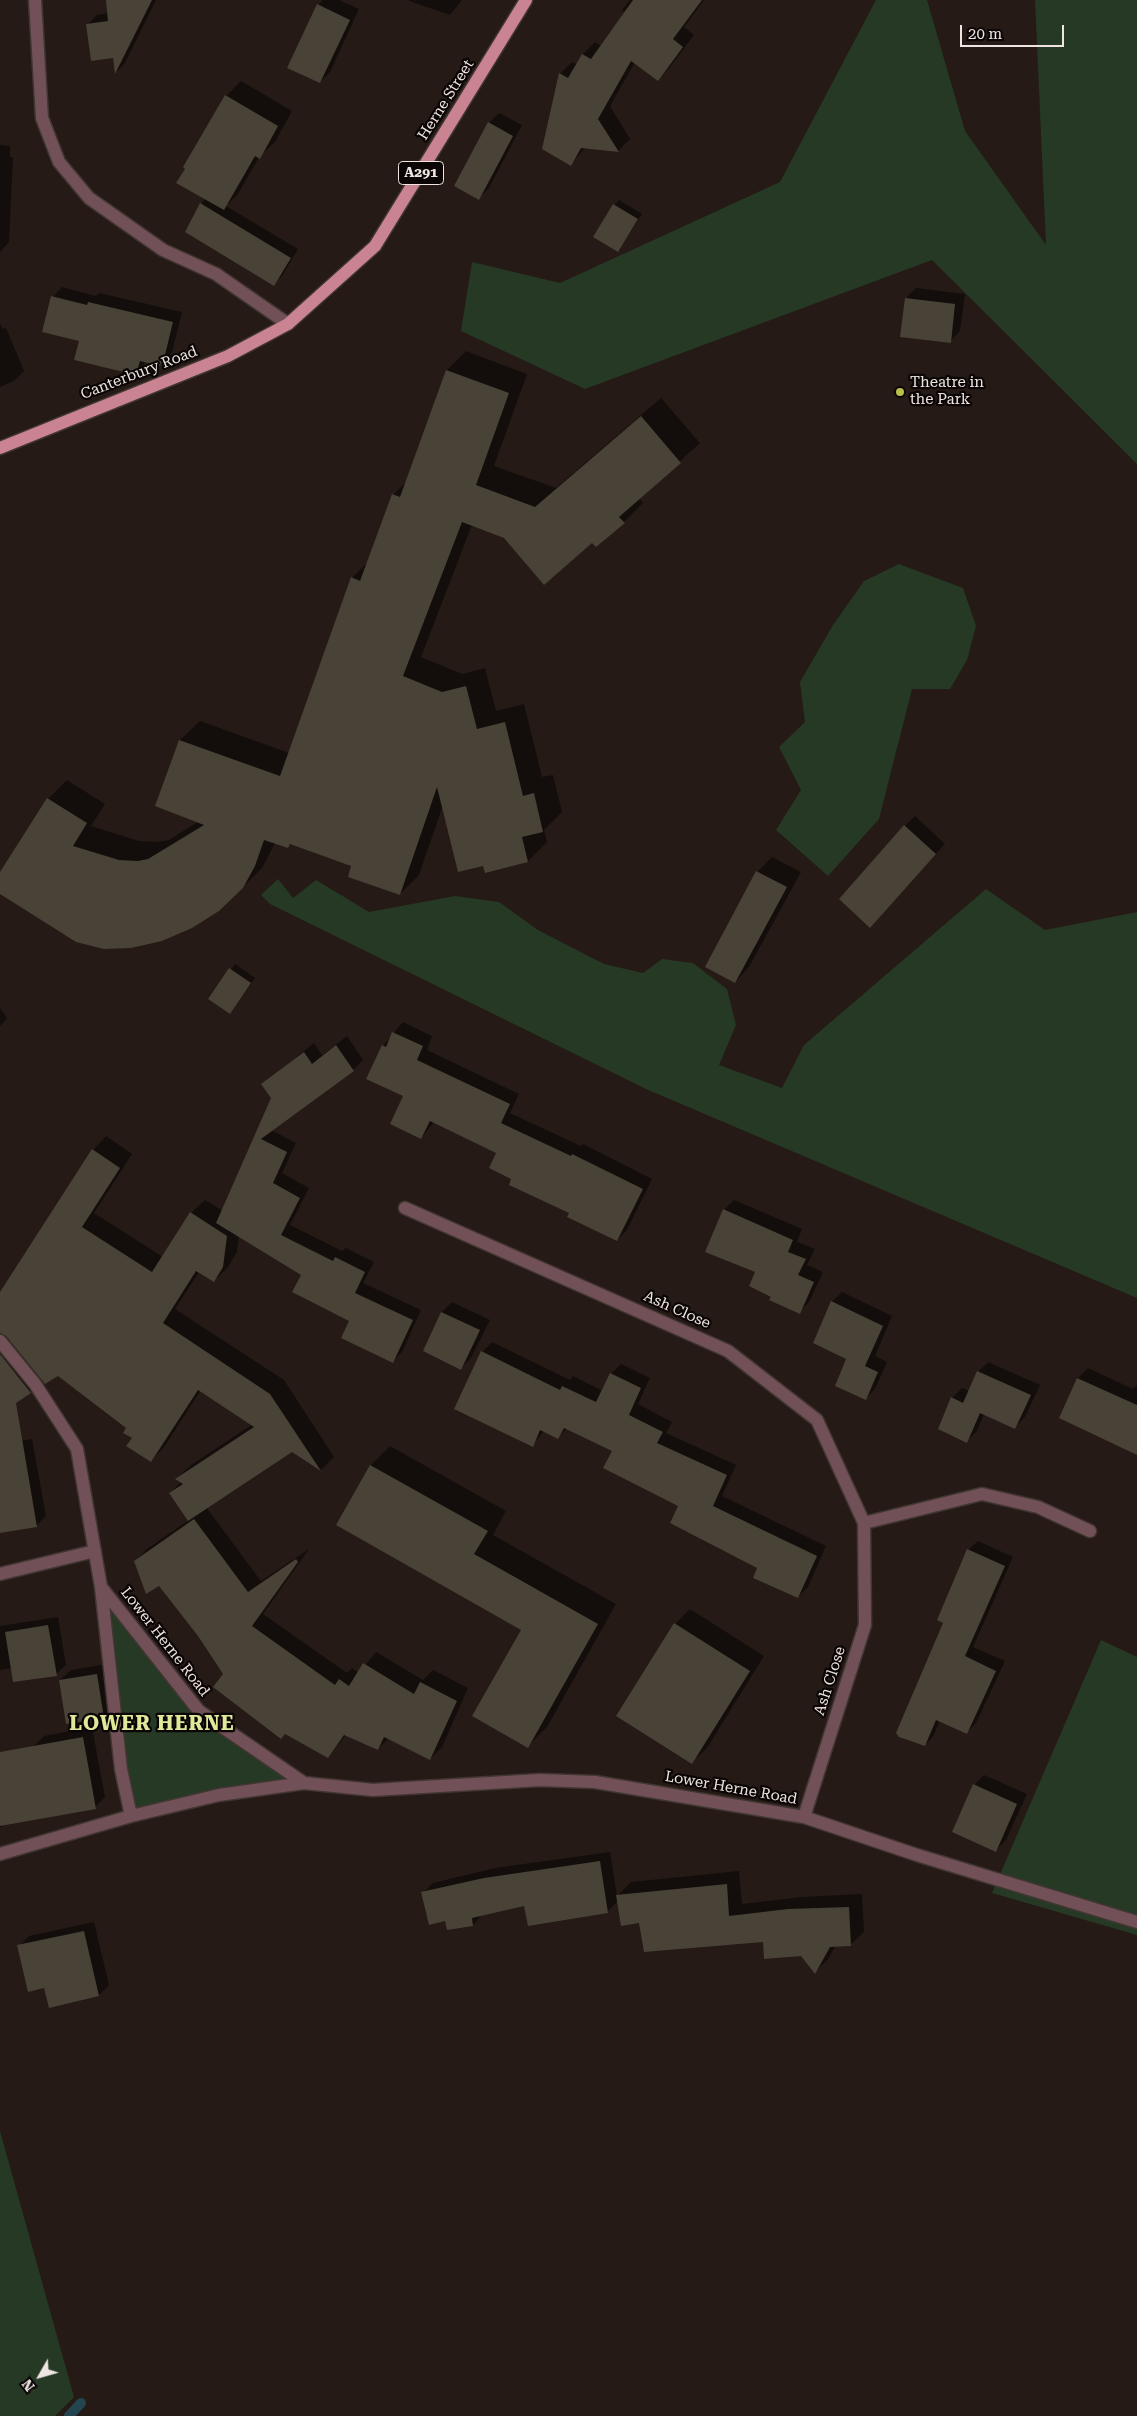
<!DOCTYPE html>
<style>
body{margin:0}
#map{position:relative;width:1137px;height:2416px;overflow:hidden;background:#251a15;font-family:"Roboto Serif",serif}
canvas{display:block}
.north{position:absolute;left:15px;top:2351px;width:50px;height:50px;-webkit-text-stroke:4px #0b0605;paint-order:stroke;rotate:232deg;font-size:14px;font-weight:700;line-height:20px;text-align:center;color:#eee5e2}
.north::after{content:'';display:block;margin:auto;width:18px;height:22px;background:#eee5e2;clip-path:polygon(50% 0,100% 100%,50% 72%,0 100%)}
.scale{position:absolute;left:960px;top:25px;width:104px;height:22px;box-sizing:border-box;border:2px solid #eee5e2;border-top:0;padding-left:6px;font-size:15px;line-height:18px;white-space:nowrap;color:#eee5e2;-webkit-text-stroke:4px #0b0605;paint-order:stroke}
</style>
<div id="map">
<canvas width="1137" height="2416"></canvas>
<div class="north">N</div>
<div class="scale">20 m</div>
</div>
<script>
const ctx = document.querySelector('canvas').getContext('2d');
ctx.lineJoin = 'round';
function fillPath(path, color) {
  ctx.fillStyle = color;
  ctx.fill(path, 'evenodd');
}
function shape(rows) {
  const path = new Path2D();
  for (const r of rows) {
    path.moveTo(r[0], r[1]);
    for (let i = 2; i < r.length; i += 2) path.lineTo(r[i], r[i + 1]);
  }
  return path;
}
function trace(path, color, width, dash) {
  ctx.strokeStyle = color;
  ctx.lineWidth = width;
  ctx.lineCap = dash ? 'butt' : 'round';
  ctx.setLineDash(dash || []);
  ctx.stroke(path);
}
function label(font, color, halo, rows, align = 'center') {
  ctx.font = font + ' "Roboto Serif",serif';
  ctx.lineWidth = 4.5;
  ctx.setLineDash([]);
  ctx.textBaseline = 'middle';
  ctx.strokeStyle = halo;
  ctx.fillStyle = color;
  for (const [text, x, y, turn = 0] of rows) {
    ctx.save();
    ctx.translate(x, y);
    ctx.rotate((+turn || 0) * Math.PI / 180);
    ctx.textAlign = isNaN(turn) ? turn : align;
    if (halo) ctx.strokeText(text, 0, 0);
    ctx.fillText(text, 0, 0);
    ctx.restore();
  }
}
fillPath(shape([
 [876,0,927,0,965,131,1046,245,1035,0,1137,0,1137,464,932,260,585,389,461,331,472,262,560,283,780,182],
 [899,564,963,588,976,626,967,660,950,689,912,689,879,819,828,876,776,830,801,790,779,747,805,722,800,682,833,625,864,581],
 [278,879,293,898,316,880,369,912,455,896,499,902,538,930,604,964,643,973,662,959,693,963,727,989,736,1025,719,1065,782,1088,804,1045,986,889,1045,930,1137,912,1137,1298,646,1089,270,904,261,895],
 [101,1587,199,1711,304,1783,131,1816],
 [1101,1640,1137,1657,1137,1935,992,1893],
 [0,2131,74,2397,55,2416,0,2416]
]), '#263925');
fillPath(shape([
 [107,0,156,0,125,63,116,72,114,56,87,25,97,15,109,13],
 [323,0,339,0,359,9,330,72,320,82,318,5],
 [462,0,450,15,409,1,410,0],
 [630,0,704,0,684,27,694,35,670,67,658,79,635,62,610,106,630,139,618,151,586,147,571,164,560,74,572,62,578,65,583,54,595,42,602,46,625,12,622,10],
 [241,81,292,111,275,142,259,157,238,194,226,206,298,249,282,276,274,284,201,203,206,198,184,167,226,96],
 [499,113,522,125,489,188,479,198,489,123],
 [0,145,10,146,10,157,13,157,9,242,0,252],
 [619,200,642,214,618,251,614,205],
 [62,287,96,296,99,293,182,312,172,352,163,362,146,361,136,373,81,340,53,297],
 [916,288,965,294,960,331,950,341,902,336,906,298],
 [0,323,3,329,6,328,24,371,14,381,0,387],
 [466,351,527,374,494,466,556,488,661,398,700,443,639,498,643,503,624,522,592,541,505,537,472,525,421,657,462,674,485,668,496,711,524,704,542,777,553,775,562,812,544,830,547,842,528,861,484,865,443,805,419,875,400,894,353,865,292,843,288,847,275,843,262,868,242,888,0,892,0,874,48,799,67,780,105,804,91,826,139,841,158,842,169,840,199,821,157,806,180,740,200,721,289,753,352,578,368,562,393,495,408,480,447,370],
 [915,816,945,844,879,916,905,826],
 [772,857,801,872,749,967,735,982,757,872],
 [235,964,255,978,230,1013,210,999],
 [0,1008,7,1018,0,1026],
 [403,1022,432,1036,427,1050,519,1094,510,1113,581,1146,583,1144,652,1179,627,1230,617,1240,513,1178,498,1152,434,1122,421,1138,383,1046],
 [347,1036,363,1060,353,1070,271,1130,296,1143,282,1173,309,1188,290,1225,342,1251,346,1248,374,1262,363,1283,421,1310,402,1352,392,1362,302,1275,239,1235,237,1252,228,1267,214,1281,199,1272,175,1309,284,1380,334,1457,321,1470,292,1450,206,1507,261,1581,309,1549,263,1614,347,1673,352,1668,359,1673,376,1652,423,1680,433,1670,468,1688,442,1747,430,1759,389,1738,378,1749,346,1735,328,1757,225,1674,199,1635,159,1584,135,1561,147,1549,189,1520,170,1493,182,1481,177,1478,191,1465,253,1424,201,1390,164,1447,151,1461,127,1428,58,1374,43,1380,30,1392,0,1412,0,1294,93,1150,106,1136,132,1154,94,1213,163,1257,191,1213,205,1200,223,1211,273,1098,263,1084,314,1043,322,1055],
 [734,1200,802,1229,797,1242,815,1249,807,1265,823,1272,809,1302,799,1312,756,1271,724,1210],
 [842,1292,892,1316,875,1356,887,1362,875,1389,865,1399,848,1358,832,1302],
 [452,1302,490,1320,471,1358,461,1368,425,1351,442,1312],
 [492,1342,570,1380,573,1376,603,1391,611,1374,621,1364,650,1378,638,1404,672,1422,666,1433,736,1465,722,1496,826,1546,808,1587,798,1597,680,1505,613,1450,567,1428,558,1437,544,1431,532,1445,482,1352],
 [988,1362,1040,1385,1025,1417,1015,1427,984,1414,977,1431,967,1441,952,1398,962,1388,970,1391,978,1372],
 [1088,1368,1133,1389,1137,1385,1137,1454,1061,1418,1078,1378],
 [32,1439,46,1516,36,1526,0,1531,0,1444],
 [390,1446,506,1511,493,1535,616,1604,547,1727,528,1746,523,1630,337,1525,371,1465],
 [978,1541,1013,1557,973,1647,1005,1661,976,1723,966,1733,940,1720,934,1735,925,1745,945,1622,968,1550],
 [690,1609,764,1656,707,1748,692,1762,675,1624],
 [58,1617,66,1665,56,1674,12,1668,0,1670,0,1626],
 [107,1664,114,1707,104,1717,60,1680,71,1670],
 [92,1727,105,1797,95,1807,4,1824,0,1828,0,1762,34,1746,44,1736],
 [984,1775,1027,1794,1006,1840,996,1850,974,1785],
 [610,1852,617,1896,631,1882,739,1871,742,1904,802,1897,862,1894,864,1932,850,1945,836,1945,828,1959,815,1972,801,1955,764,1941,640,1922,618,1901,607,1912,525,1904,483,1914,473,1925,446,1919,423,1893,433,1883,495,1868],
 [94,1922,109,1985,99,1995,50,2007,45,1987,19,1946,29,1936]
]), '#0007');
trace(shape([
 [69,2416,81,2403]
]), '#244550', 10);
fillPath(shape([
 [106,0,152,0,115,74,113,58,91,61,86,24,108,21],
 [633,0,702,0,673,39,683,47,658,81,631,61,598,119,619,152,581,148,571,166,542,149,559,73,568,78,582,54,591,59],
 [317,4,350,20,320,83,287,68],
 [225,95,278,126,260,159,255,156,224,210,176,183,185,169,183,167],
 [488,122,513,136,479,200,454,186],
 [200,203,291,258,274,286,185,232],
 [613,204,638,219,618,252,593,237],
 [51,296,87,305,88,302,173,322,163,363,161,363,160,366,140,361,136,375,74,360,79,341,42,332],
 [905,298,955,304,951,343,900,337],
 [446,370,509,393,476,485,535,507,641,416,681,463,619,517,625,523,596,547,592,543,544,585,504,538,462,522,403,676,442,692,466,686,477,729,505,722,523,796,534,793,543,832,522,837,528,862,485,873,483,866,458,872,437,787,400,895,348,877,351,866,290,844,288,848,264,840,255,866,243,888,219,911,192,928,162,941,131,948,104,949,76,942,0,894,0,872,47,798,87,823,73,846,119,860,138,861,148,859,204,825,155,806,179,740,280,776,351,577,360,581,392,494,400,497],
 [904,825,936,854,870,928,839,899],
 [756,871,787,887,735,983,705,967],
 [229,968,251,983,230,1014,208,999],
 [392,1032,423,1046,417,1060,510,1104,501,1123,571,1156,572,1154,643,1189,617,1241,567,1217,569,1213,509,1185,511,1179,489,1168,496,1153,430,1121,421,1139,390,1124,403,1096,366,1079,382,1045,386,1047],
 [336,1045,354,1071,261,1139,287,1152,273,1183,300,1198,281,1235,333,1261,335,1257,365,1272,355,1293,413,1320,393,1363,341,1338,349,1321,292,1292,301,1275,216,1223,271,1098,261,1084,304,1052,312,1064],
 [92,1149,120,1168,82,1227,152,1272,190,1212,227,1236,223,1267,214,1282,196,1271,163,1323,270,1394,321,1471,292,1452,188,1521,169,1493,183,1484,175,1479,254,1427,198,1390,151,1462,126,1446,132,1438,123,1433,126,1428,58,1376,45,1384,6,1336,0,1333,0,1292],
 [723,1209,793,1240,788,1252,806,1259,798,1275,814,1282,800,1314,769,1300,771,1297,749,1286,755,1272,705,1252],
 [831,1301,883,1326,865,1366,878,1372,866,1400,835,1386,846,1359,813,1343],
 [441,1312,480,1330,461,1370,423,1351],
 [481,1351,560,1390,562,1386,596,1402,610,1373,641,1388,629,1415,663,1432,657,1443,727,1475,713,1506,817,1556,798,1598,753,1578,757,1568,670,1523,678,1506,603,1468,612,1451,564,1428,558,1439,540,1430,533,1447,454,1409],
 [0,1354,31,1393,16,1403,37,1527,0,1533],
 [977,1371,1031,1395,1015,1429,980,1413,967,1443,938,1429,951,1397,963,1403],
 [1077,1378,1137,1405,1137,1455,1059,1418],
 [370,1465,488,1531,474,1554,598,1624,528,1748,472,1716,521,1630,336,1525],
 [194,1519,248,1592,296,1559,298,1562,252,1626,335,1685,339,1679,349,1686,363,1663,414,1694,420,1682,457,1701,430,1760,384,1737,378,1750,344,1735,328,1758,285,1734,281,1739,213,1687,223,1674,198,1636,159,1586,146,1594,134,1561],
 [967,1549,1005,1566,965,1656,996,1671,967,1734,936,1720,925,1746,899,1737,896,1733,943,1623,937,1620],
 [674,1623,750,1671,692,1764,616,1716],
 [48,1625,57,1676,13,1682,5,1632],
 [97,1674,104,1718,66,1724,59,1680],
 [83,1737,96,1809,0,1826,0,1752],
 [973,1784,1017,1804,996,1852,952,1832],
 [600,1861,608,1913,528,1926,524,1906,472,1918,473,1926,447,1930,445,1921,429,1925,421,1892,484,1878],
 [727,1884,729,1916,788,1909,849,1907,851,1946,830,1947,815,1974,801,1956,764,1959,763,1942,644,1952,639,1923,621,1926,616,1895],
 [84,1931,99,1996,49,2008,44,1988,28,1992,17,1945]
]), '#494237');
const minor = shape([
 [35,0,42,118,59,162,89,198,163,250,216,274,288,324],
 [405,1208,728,1351,817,1420,864,1523,865,1625,804,1817],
 [0,1341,35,1384,77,1449,101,1587,121,1769,131,1816],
 [864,1523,982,1494,1038,1507,1090,1531],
 [0,1574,95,1551],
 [101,1587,199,1711,304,1783,373,1790,540,1780,595,1782,804,1817,917,1855,1137,1922],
 [0,1854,131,1816,219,1795,304,1783]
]);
const major = shape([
 [0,448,228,356,288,324,375,246,526,0]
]);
trace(minor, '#413632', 15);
trace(major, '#413632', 15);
trace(minor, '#725057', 12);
trace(major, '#c98391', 12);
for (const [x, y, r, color] of [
 [900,392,5,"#b9c046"]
]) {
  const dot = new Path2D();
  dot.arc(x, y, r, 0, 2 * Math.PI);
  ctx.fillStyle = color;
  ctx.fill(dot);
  trace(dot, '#0b0605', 2);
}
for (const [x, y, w] of [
 [421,173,45]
]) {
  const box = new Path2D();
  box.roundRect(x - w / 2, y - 11.5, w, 23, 4);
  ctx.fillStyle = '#0b0605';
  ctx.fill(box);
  trace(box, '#eee5e2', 1);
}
label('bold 14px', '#eee5e2', null, [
 ["A291",421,173]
]);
label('15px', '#eee5e2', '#0b0605', [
 ["Herne Street",446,100,-58],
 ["Canterbury Road",139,373,-21],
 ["Ash Close",677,1310,24],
 ["Lower Herne Road",165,1642,52],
 ["Ash Close",830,1681,-72],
 ["Lower Herne Road",731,1788,10]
]);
label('15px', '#eee5e2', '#0b0605', [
 ["Theatre in",910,383],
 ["the Park",910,400]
], 'left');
ctx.letterSpacing = '1px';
label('bold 20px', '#e0e899', '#0b0605', [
 ["LOWER HERNE",152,1724]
]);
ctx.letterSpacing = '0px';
</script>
